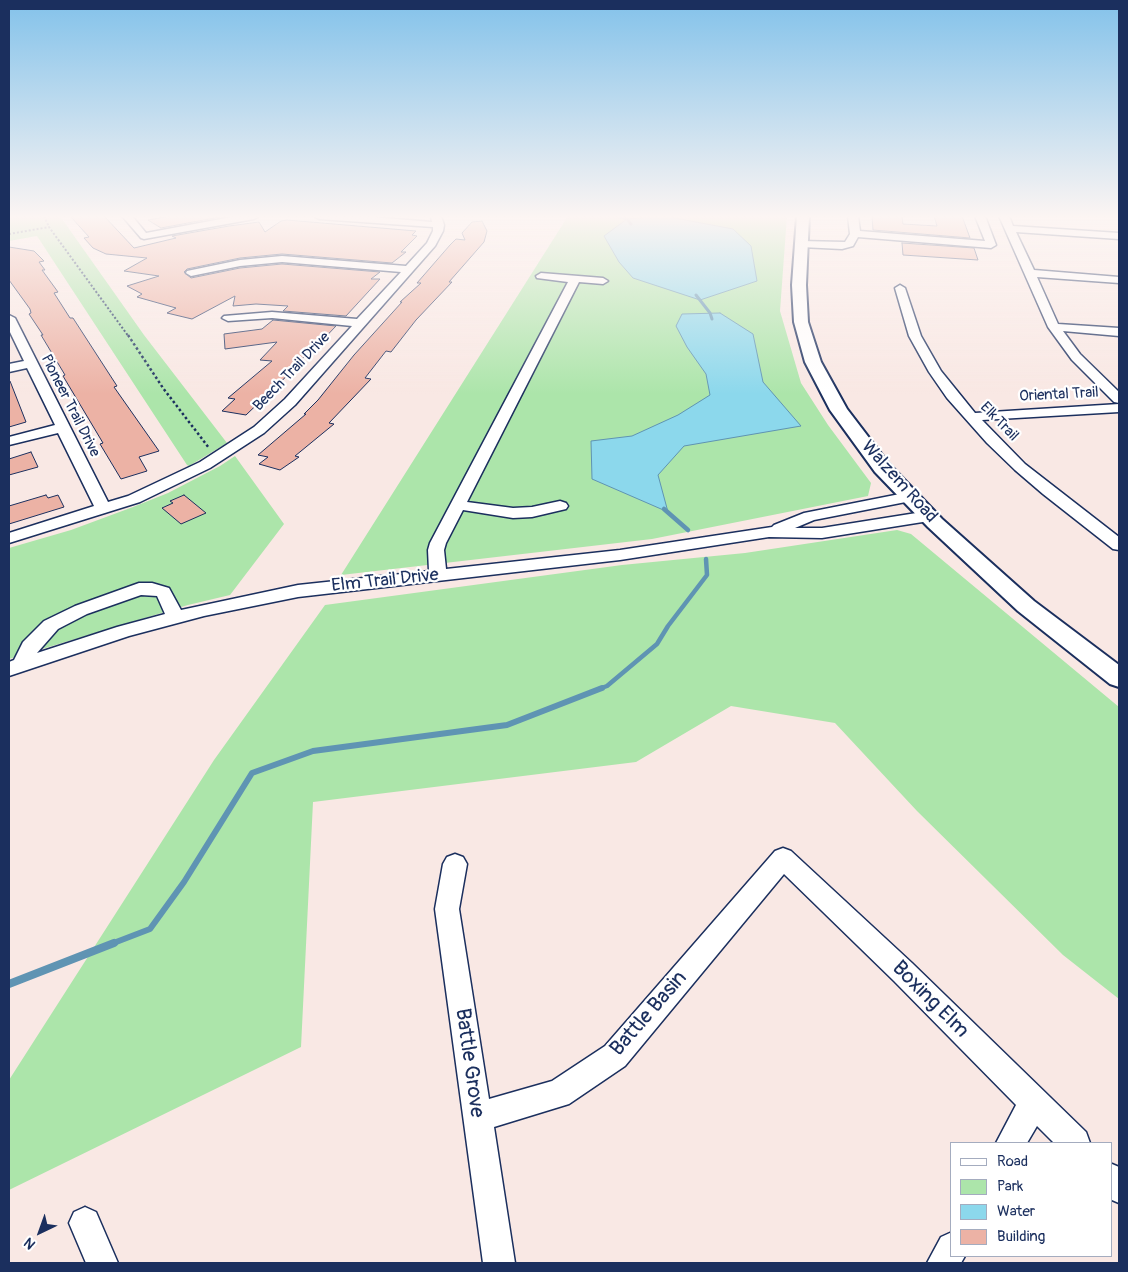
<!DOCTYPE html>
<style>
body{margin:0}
#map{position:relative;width:1128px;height:1272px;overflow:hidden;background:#f9e8e4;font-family:Pangolin,sans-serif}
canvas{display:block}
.frame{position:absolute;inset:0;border:10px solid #1b2f5e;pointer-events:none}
.legend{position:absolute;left:950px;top:1142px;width:162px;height:115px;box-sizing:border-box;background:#fff;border:1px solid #a4acbf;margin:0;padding:6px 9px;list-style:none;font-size:15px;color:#1b2f5e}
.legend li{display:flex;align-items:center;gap:10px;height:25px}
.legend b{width:25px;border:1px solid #a4acbf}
.north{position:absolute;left:15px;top:1207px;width:50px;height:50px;-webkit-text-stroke:4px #fff;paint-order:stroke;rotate:222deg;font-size:14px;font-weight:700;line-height:20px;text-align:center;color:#1b2f5e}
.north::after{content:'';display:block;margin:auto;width:18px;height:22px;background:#1b2f5e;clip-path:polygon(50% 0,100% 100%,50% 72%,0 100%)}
</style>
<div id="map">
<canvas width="1128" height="1272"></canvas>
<div class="frame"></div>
<ul class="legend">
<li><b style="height:6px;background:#fff"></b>Road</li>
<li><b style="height:14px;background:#ace5aa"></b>Park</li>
<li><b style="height:14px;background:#8cd8ec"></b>Water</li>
<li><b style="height:14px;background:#ecb2a5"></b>Building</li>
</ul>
<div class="north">N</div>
</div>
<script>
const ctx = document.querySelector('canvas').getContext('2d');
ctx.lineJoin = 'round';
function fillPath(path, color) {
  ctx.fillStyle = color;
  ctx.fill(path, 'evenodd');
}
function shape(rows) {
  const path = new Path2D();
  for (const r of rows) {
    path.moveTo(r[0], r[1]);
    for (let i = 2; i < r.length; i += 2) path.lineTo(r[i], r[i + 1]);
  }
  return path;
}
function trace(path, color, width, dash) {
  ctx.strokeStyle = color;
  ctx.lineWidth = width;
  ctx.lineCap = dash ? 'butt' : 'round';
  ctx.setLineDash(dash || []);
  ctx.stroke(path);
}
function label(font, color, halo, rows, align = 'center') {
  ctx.font = font + ' Pangolin,sans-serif';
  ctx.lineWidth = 4.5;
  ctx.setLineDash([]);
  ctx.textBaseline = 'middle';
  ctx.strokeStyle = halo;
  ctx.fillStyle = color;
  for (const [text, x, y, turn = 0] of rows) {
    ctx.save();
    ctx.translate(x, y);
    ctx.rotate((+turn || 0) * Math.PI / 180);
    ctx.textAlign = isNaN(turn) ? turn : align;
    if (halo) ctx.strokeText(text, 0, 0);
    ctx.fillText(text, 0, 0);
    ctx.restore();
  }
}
fillPath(shape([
 [9,216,60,216,144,335,227,443,189,466,187,465,37,236,9,241],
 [568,216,787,216,780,311,801,383,828,425,871,483,868,496,652,539,341,575],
 [235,456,284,524,230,595,188,605,9,659,9,548,71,530,133,507,168,493,220,466],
 [897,530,911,534,1119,707,1119,999,1063,955,917,811,835,723,731,706,636,762,313,802,301,1047,9,1190,9,1080,214,760,325,605,622,565,745,553]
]), '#ace5aa');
const water = shape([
 [664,216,733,229,751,246,757,281,700,300,633,278,619,262,604,236,627,219,664,216],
 [720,313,753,334,763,382,801,426,684,446,658,475,668,512,592,479,591,441,632,436,678,415,710,395,706,374,687,347,676,326,682,314,720,313]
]);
fillPath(water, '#8cd8ec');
trace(water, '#5f94b3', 1);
trace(shape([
 [618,216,627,219,631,224],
 [696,295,710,313,712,319]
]), '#5f94b3', 3);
trace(shape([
 [664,509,688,530],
 [599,689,607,686,657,644,668,626,707,575,706,559]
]), '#5f94b3', 4.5);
trace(shape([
 [111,944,150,929,184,882,252,773,313,751,507,725,602,688]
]), '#5f94b3', 6);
trace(shape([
 [9,984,114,943]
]), '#5f94b3', 8);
const building = shape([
 [70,216,104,216,134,248,176,238,172,236,229,226,259,222,265,232,281,221,287,220,416,231,412,235,417,236,401,252,406,252,392,263,282,254,240,258,187,269,184,272,191,278,240,268,282,264,380,272,371,279,380,279,346,316,283,311,288,306,256,304,233,306,235,296,192,319,167,313,176,308,137,297,142,294,127,286,159,276,124,271,147,258,106,254,93,248,84,238,89,237,70,216],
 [170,216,219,216,220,217,161,228,148,220,170,216],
 [872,216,902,216,903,224,937,226,934,216,962,216,970,238,873,230,872,216],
 [482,221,487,231,484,242,449,282,452,282,416,320,391,352,386,351,365,378,371,379,329,423,334,424,295,456,299,457,280,470,259,464,268,457,258,455,306,414,304,414,318,400,354,355,402,302,400,302,421,283,417,283,450,245,456,239,465,240,462,233,472,222,482,221],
 [902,243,974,248,978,260,903,255,902,243],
 [9,247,34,251,44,261,39,262,45,270,42,270,58,292,54,293,70,318,73,318,117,386,114,387,159,451,139,457,147,471,121,479,100,444,103,443,63,376,65,375,41,335,43,335,29,314,31,313,30,309,9,280,9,247],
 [273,320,336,326,316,347,313,346,293,370,246,415,222,411,235,399,228,398,272,361,260,360,277,342,225,349,224,334,262,329,273,320],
 [9,381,10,381,26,422,9,427,9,381],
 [31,452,38,467,9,475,9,459,31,452],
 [46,495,48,498,58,495,64,507,9,524,9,506,46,495],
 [184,495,206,513,181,524,162,508,173,503,170,501,184,495]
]);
fillPath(building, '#ecb2a5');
trace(building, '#1b2f5e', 1);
const minor = shape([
 [122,216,132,216,146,233,237,216,259,216,254,219,144,239,141,238,122,216],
 [314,216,360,216,432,222,431,216,441,216,444,225,443,231,435,246,295,405,264,433,210,468,140,502,9,543,9,533,94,506,58,433,9,445,9,437,55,425,27,368,9,372,9,364,24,361,9,330,9,315,15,318,108,502,128,496,200,462,254,427,285,399,352,326,272,318,228,321,222,318,224,316,272,312,357,319,401,272,282,262,240,266,191,276,186,273,187,271,240,260,282,256,406,266,427,243,433,231,433,227,319,219,314,216],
 [848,216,858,216,860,231,985,241,975,216,985,216,996,245,991,248,858,237,853,246,842,249,801,247,796,244,801,241,845,242,850,234,848,216],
 [999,216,1009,216,1013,226,1119,233,1119,239,1016,232,1034,270,1119,277,1119,283,1037,277,1058,324,1119,328,1119,336,1063,331,1080,354,1119,392,1119,403,1114,402,1072,360,1048,327,999,216],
 [541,273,603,278,608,281,603,284,579,282,467,502,513,508,532,507,560,501,566,503,568,506,566,509,532,517,513,518,463,510,446,543,444,550,446,569,620,550,772,527,774,525,804,513,910,492,916,494,918,497,916,500,814,520,795,528,822,528,929,511,935,513,937,516,935,519,929,521,822,538,769,537,620,560,298,597,204,616,129,636,9,676,9,662,14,660,23,642,44,621,75,606,139,583,152,583,169,588,181,610,298,585,429,571,428,550,430,543,568,282,537,278,536,276,541,273],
 [141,595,157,596,165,614,117,627,37,653,58,629,87,614,141,595],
 [900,285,905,288,921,336,941,371,975,413,1119,404,1119,412,982,420,1025,464,1119,537,1119,550,1113,549,1043,494,1015,470,987,443,947,398,929,372,909,336,895,288,900,285],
 [783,848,791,851,912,963,1086,1132,1090,1143,1054,1143,1037,1126,1027,1143,996,1143,1016,1105,894,981,784,874,625,1066,569,1104,494,1127,515,1263,483,1263,435,909,443,864,447,857,455,854,463,857,467,864,459,909,489,1099,552,1081,605,1046,775,851,783,848],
 [1112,1164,1119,1167,1119,1203,1112,1200,1112,1164],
 [85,1207,96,1212,118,1263,86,1263,69,1223,74,1212,85,1207],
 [952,1232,952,1256,965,1256,961,1263,927,1263,941,1237,952,1232]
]);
const major = shape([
 [797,216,809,216,806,285,808,322,821,362,847,409,889,464,942,519,1034,601,1119,665,1119,687,1110,684,1018,611,928,527,875,472,830,410,805,362,794,322,792,285,797,216]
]);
trace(minor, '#1b2f5e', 3);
trace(major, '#1b2f5e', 4);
trace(shape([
 [44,216,49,227],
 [9,234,49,227,129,337]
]), '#1b2f5e', 2, [2, 2]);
trace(shape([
 [128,335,163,388,209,448]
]), '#1b2f5e', 2.5, [2.5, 2.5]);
fillPath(minor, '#fff');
fillPath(major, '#fff');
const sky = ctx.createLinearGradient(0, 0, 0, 394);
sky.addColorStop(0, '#83c2ea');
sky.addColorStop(0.55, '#fcf5f3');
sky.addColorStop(1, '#fcf5f300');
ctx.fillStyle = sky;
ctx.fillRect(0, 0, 1128, 394);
label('15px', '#1b2f5e', '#fff', [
 ["Beech Trail Drive",292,372,-46],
 ["Oriental Trail",1059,395,-3],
 ["Pioneer Trail Drive",70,406,63],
 ["Elk Trail",999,422,46]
]);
label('18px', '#1b2f5e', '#fff', [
 ["Walzem Road",899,482,48],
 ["Elm Trail Drive",385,581,-6]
]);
label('21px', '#1b2f5e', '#fff', [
 ["Boxing Elm",930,1000,45],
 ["Battle Basin",649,1014,-49],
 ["Battle Grove",469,1063,82]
]);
</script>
